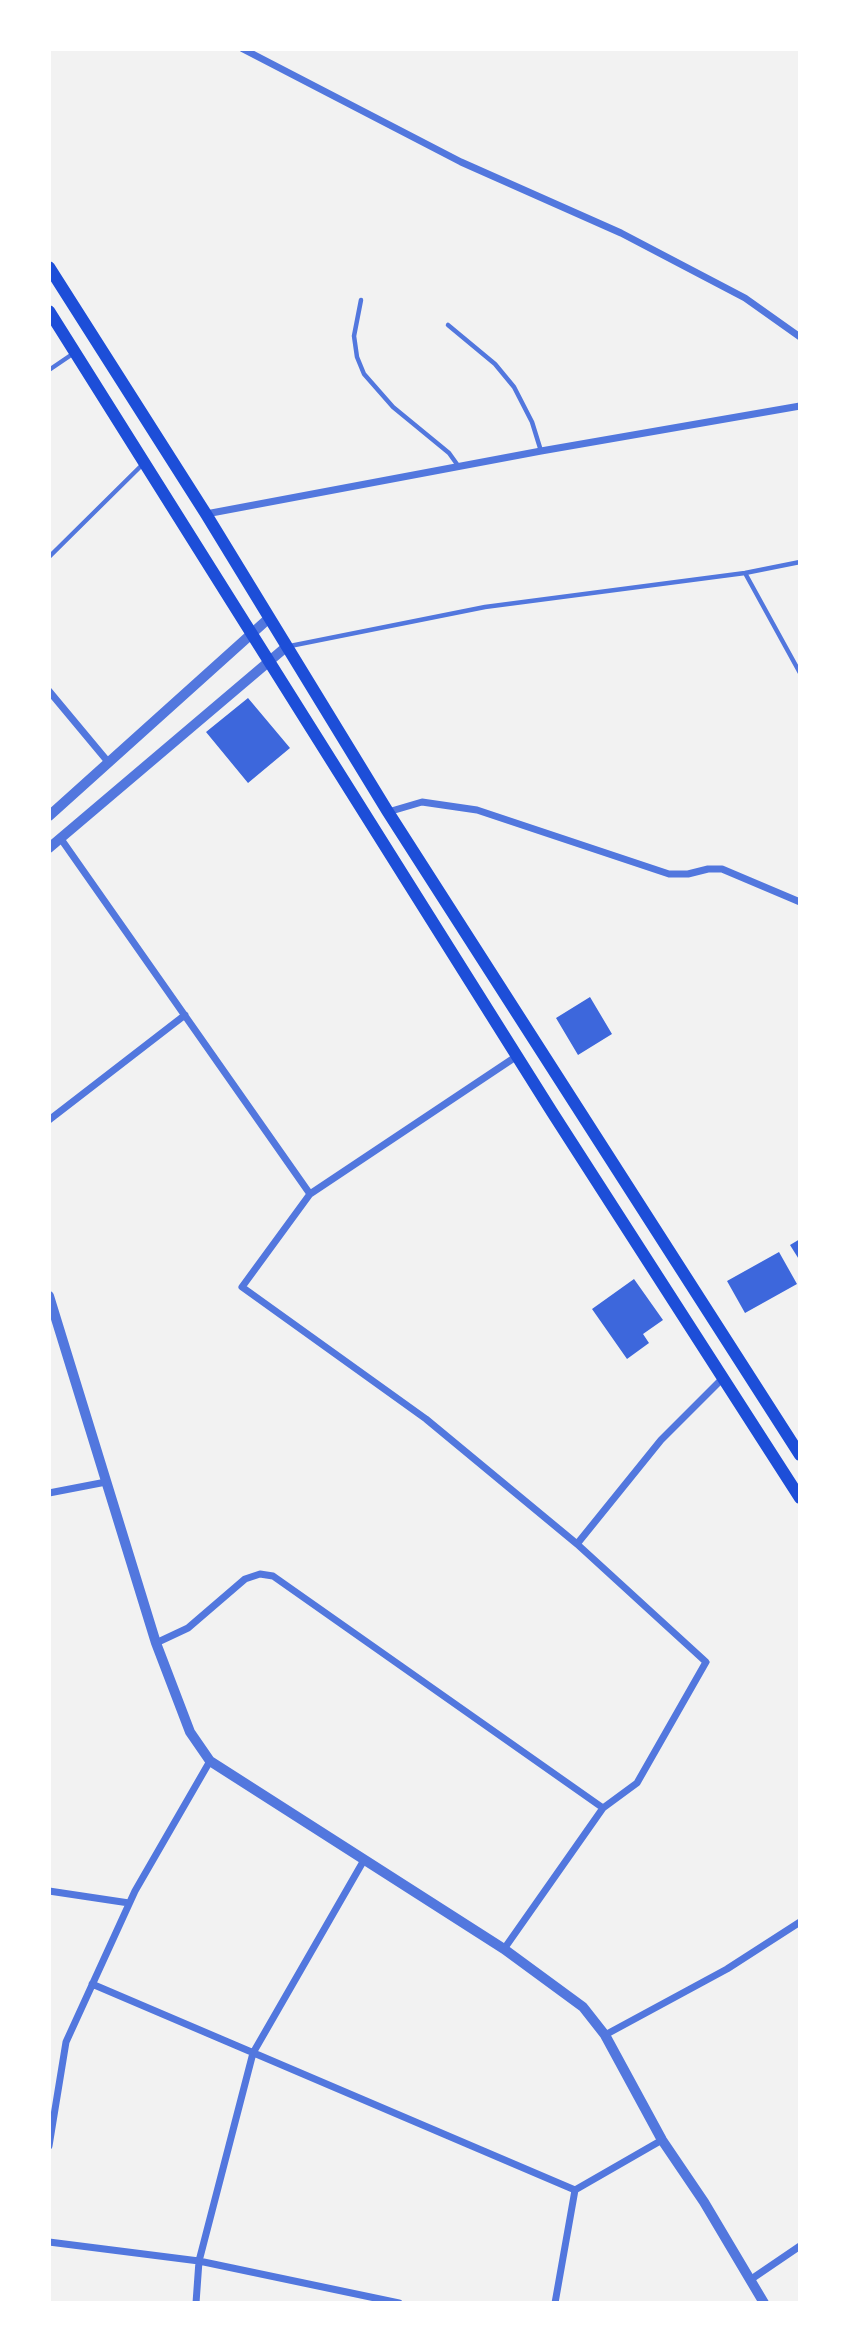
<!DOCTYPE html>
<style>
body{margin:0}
#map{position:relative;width:849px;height:2352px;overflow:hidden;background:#f2f2f2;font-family:"Varela Round",sans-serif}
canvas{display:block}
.frame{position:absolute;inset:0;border:51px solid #fff;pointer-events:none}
</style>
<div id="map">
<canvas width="849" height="2352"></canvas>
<div class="frame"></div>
</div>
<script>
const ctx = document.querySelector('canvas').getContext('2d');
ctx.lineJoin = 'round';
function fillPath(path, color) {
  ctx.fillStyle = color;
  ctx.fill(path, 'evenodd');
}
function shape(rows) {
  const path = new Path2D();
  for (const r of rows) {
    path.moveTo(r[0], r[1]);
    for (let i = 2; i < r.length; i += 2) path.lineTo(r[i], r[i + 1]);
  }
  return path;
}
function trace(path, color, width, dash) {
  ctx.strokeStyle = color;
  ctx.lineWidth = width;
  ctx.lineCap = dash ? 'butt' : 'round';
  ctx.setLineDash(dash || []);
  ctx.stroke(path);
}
fillPath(shape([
 [248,698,290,748,248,783,206,732],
 [590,997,612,1034,578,1055,556,1018],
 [800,1239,800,1261,790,1245],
 [779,1252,797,1284,745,1313,727,1281],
 [634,1279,663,1320,643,1334,649,1343,627,1359,592,1309]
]), '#3d67dc');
trace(shape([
 [361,300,354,336,357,357,364,374,393,407,449,453,459,467],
 [448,325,495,364,514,387,532,422,541,451],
 [49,370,74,353],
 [49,557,144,463],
 [745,573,800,673],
 [290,646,485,607,745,573,800,562]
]), '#5277de', 4.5);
trace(shape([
 [243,49,461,162,621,233,745,298,800,337],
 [206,514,541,451,800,406],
 [49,691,109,763],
 [388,812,422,802,477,810,669,874,688,874,708,869,722,869,800,902],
 [61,839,310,1194],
 [49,1120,185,1015],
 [49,1493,106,1482],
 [577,1544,661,1440,723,1378],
 [156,1643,188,1628,245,1579,260,1574,273,1576,603,1808],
 [49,1891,129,1903],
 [504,1949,603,1808,637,1783,706,1662,577,1544,426,1419,242,1287,310,1194,517,1056],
 [92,1984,575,2190,662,2140],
 [605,2035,727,1969,800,1922],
 [49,2146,66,2042,135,1891,210,1761],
 [49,2242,199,2261,399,2303],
 [750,2280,800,2246],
 [196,2303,199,2261,253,2053,364,1860],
 [555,2303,575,2190]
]), '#5277de', 7);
trace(shape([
 [49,816,268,619],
 [49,848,286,647],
 [49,1296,156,1643,190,1732,210,1761,504,1949,583,2007,605,2035,662,2140,704,2202,764,2303]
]), '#5277de', 10);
trace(shape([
 [49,267,206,514,388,812,800,1455],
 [49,311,552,1112,800,1498]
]), '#1d4ed8', 12);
</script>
